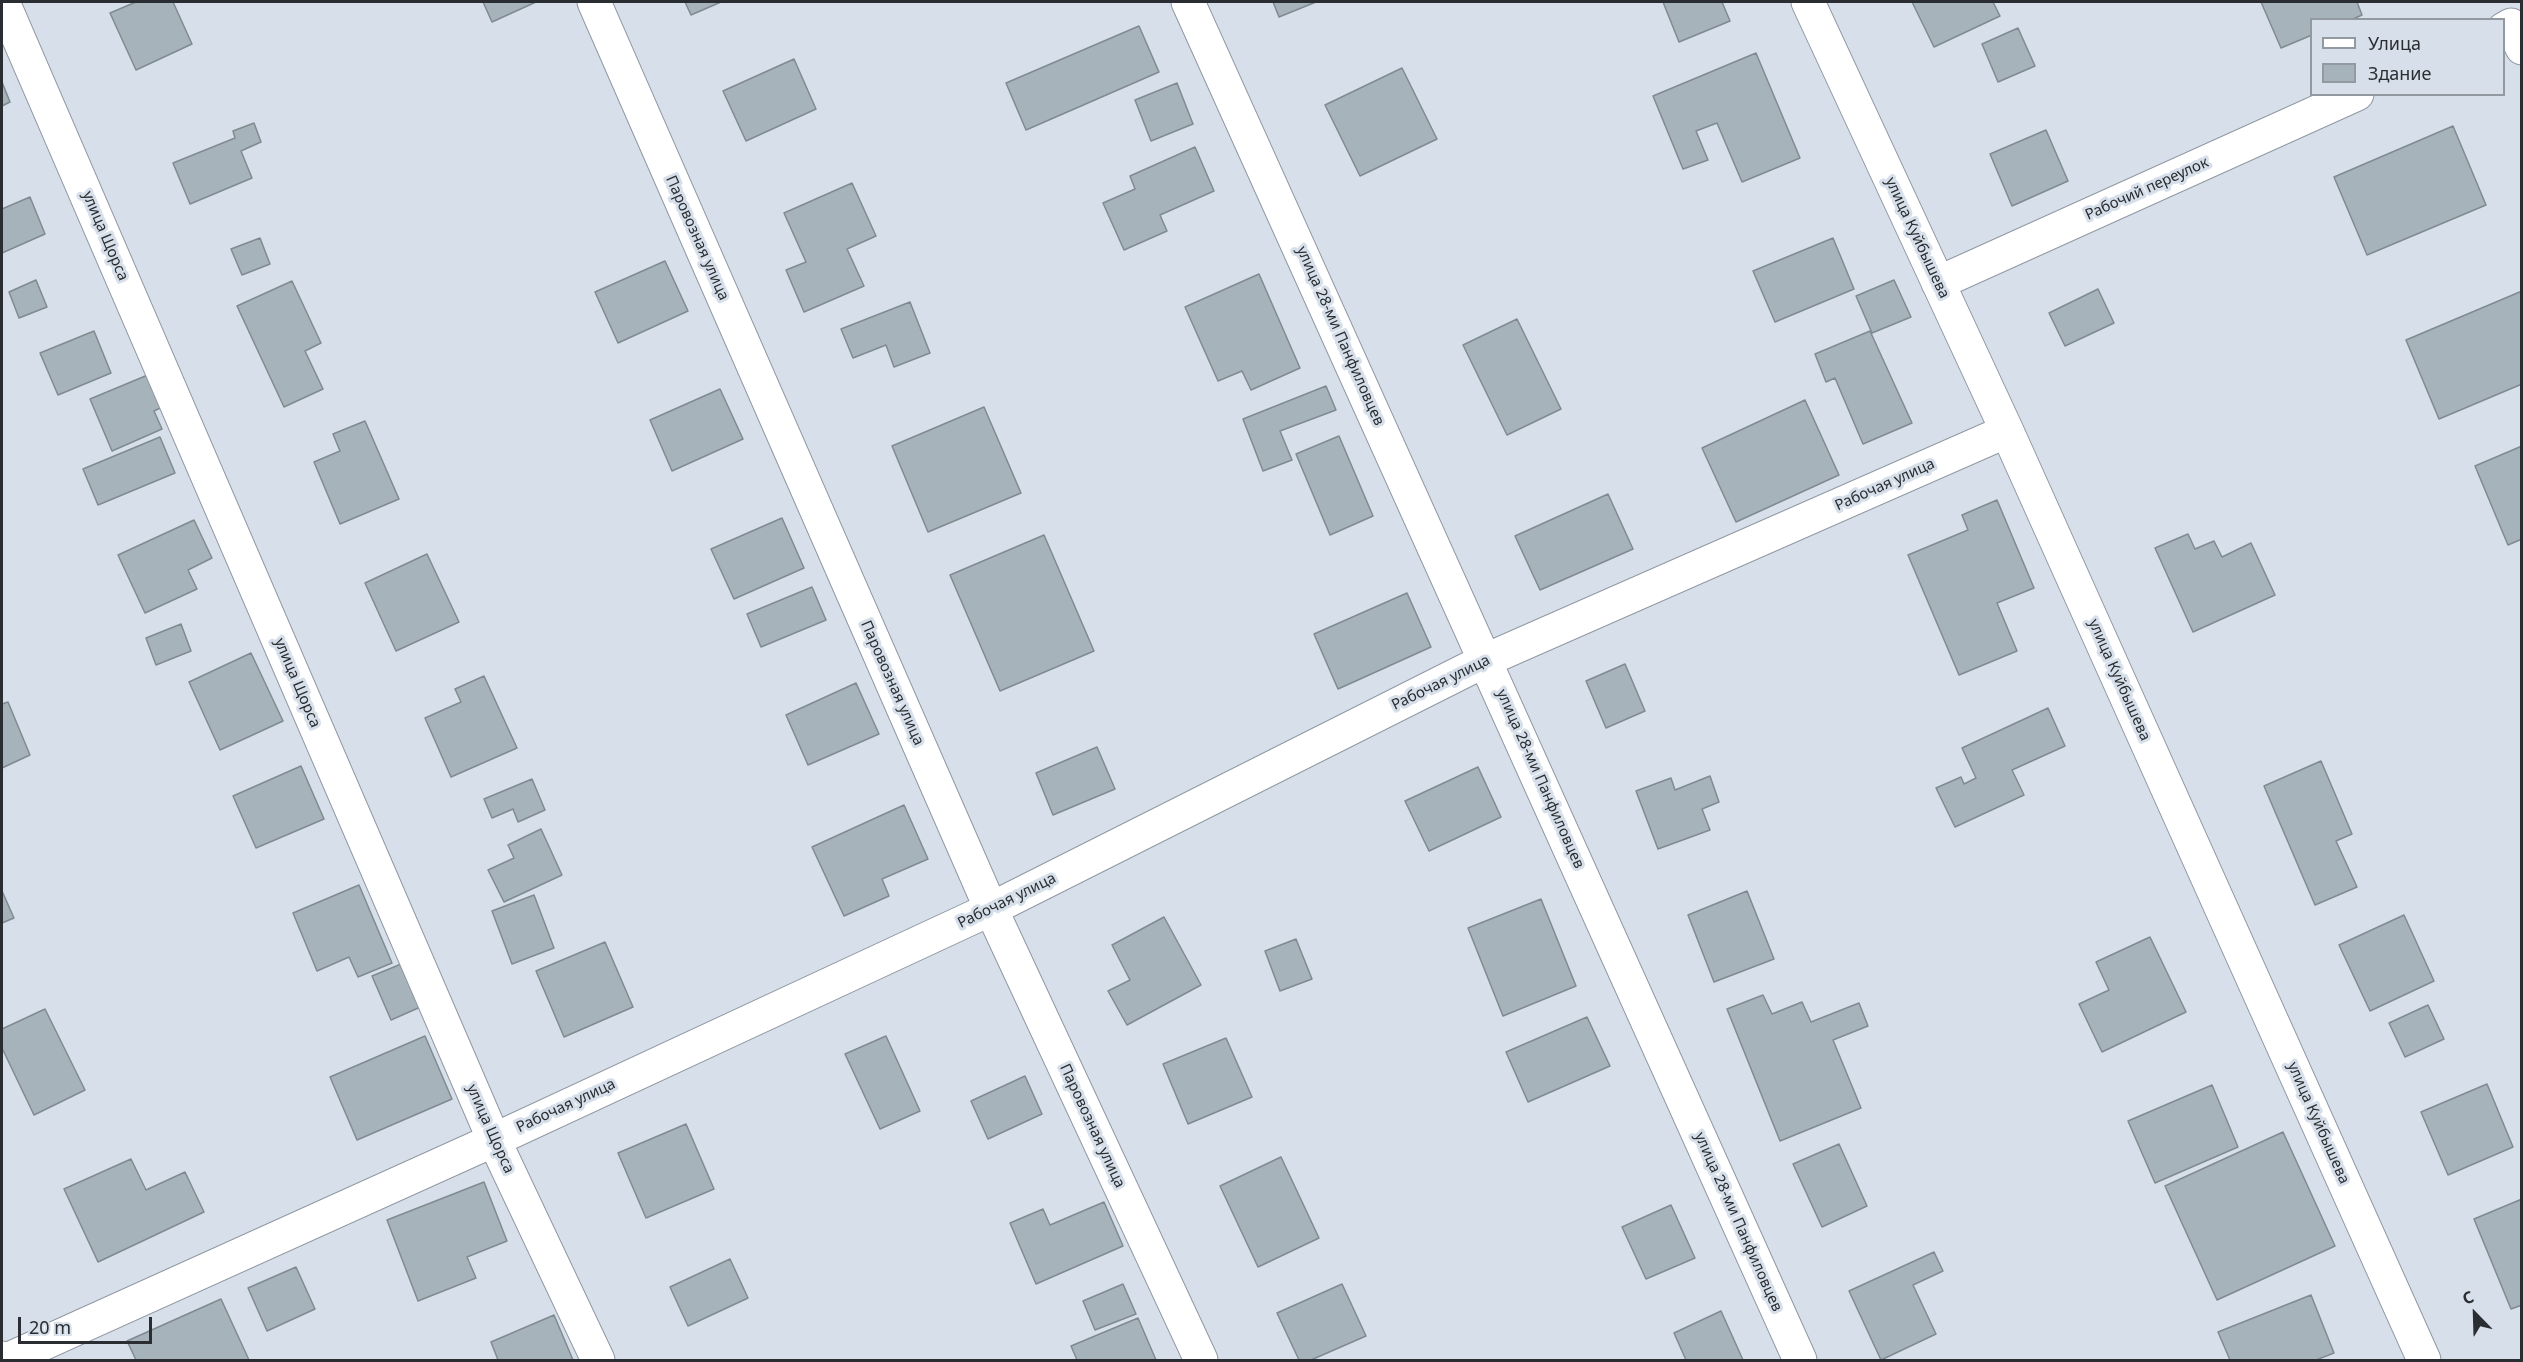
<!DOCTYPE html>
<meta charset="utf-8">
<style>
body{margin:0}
#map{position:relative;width:2523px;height:1362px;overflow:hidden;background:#d7e0ea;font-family:"Noto Sans",sans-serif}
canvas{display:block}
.frame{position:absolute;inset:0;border:3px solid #2a2e32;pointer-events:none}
.legend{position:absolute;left:2310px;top:18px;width:195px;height:78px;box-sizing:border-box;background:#d7e0ea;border:2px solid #9299a0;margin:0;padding:8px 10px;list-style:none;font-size:18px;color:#2a2e32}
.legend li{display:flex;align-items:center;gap:12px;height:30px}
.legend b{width:30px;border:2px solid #9299a0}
.north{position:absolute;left:2445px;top:1284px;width:60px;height:60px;-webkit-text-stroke:4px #d7e0ea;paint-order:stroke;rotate:337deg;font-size:16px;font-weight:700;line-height:24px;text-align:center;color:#2a2e32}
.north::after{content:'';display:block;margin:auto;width:21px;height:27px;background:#2a2e32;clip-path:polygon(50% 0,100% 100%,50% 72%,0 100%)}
.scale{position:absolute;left:18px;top:1317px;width:134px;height:27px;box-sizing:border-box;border:3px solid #2a2e32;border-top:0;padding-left:8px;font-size:18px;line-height:21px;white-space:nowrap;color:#2a2e32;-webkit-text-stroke:4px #d7e0ea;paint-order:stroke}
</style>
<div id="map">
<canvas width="2523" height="1362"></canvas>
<div class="frame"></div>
<ul class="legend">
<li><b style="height:8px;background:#fff"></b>Улица</li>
<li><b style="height:16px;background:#a7b3ba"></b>Здание</li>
</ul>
<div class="north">С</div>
<div class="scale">20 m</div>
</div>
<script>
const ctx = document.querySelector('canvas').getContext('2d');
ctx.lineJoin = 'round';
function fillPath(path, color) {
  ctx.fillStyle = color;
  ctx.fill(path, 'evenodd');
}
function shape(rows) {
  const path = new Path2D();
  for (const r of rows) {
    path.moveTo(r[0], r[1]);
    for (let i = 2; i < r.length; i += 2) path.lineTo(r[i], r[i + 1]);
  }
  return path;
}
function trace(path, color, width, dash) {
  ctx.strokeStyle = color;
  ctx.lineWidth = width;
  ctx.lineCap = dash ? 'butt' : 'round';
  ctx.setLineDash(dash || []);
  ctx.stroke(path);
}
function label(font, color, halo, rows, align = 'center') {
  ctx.font = font + ' "Noto Sans",sans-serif';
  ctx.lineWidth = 6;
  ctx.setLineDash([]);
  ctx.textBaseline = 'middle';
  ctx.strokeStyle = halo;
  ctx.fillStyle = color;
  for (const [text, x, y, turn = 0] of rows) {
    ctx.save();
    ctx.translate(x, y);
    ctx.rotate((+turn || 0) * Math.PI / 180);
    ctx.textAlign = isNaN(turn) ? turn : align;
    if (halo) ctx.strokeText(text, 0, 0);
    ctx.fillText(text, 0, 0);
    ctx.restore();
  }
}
const building = shape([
 [136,2,173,2,192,44,136,70,110,13,136,2],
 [483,2,536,2,492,22,483,2],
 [685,2,721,2,691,15,685,2],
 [1273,2,1316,2,1279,17,1273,2],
 [1663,2,1722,2,1730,21,1679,42,1663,2],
 [1912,2,1993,2,2000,16,1934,47,1912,2],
 [2261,2,2357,2,2362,15,2351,20,2312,20,2312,35,2281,48,2261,2],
 [1139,26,1159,72,1026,130,1006,83,1139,26],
 [2018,28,2035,66,1998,82,1982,44,2018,28],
 [1756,53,1800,158,1742,182,1717,123,1696,131,1708,160,1683,169,1653,96,1756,53],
 [794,59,816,109,746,141,723,91,794,59],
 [1402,68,1437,139,1360,176,1325,105,1402,68],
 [2,82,10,102,2,106,2,82],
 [1177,83,1193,124,1151,141,1135,100,1177,83],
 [254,123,261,142,241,151,252,178,190,204,173,163,235,138,233,131,254,123],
 [2453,126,2486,205,2367,255,2334,177,2453,126],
 [2046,130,2068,181,2012,206,1990,154,2046,130],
 [1195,147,1214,191,1160,215,1167,231,1124,250,1103,203,1135,189,1130,176,1195,147],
 [852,183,876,236,847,249,864,286,804,312,786,270,806,262,784,213,852,183],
 [30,197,45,234,2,253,2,209,30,197],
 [260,238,270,264,242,275,231,249,260,238],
 [1833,238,1854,289,1775,322,1753,271,1833,238],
 [665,261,688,311,618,343,595,292,665,261],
 [1259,274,1300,368,1251,390,1242,371,1218,381,1185,307,1259,274],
 [36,280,47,307,19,318,9,292,36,280],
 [1894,280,1911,317,1872,333,1856,296,1894,280],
 [292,281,321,343,305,351,323,389,284,407,237,306,292,281],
 [2098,289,2114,323,2065,346,2049,313,2098,289],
 [2522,291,2522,384,2439,419,2406,340,2522,291],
 [910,302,930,353,894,367,886,345,853,358,841,329,910,302],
 [1517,319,1561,409,1507,435,1463,345,1517,319],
 [94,331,111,373,58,395,40,353,94,331],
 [1870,331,1912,423,1863,444,1835,378,1826,382,1815,354,1870,331],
 [155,372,169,404,154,411,162,429,112,451,90,399,155,372],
 [1326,386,1336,410,1280,431,1292,460,1263,471,1243,419,1326,386],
 [720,389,743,439,672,471,650,420,720,389],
 [1805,400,1839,475,1736,522,1702,448,1805,400],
 [984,407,1021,493,928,532,892,446,984,407],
 [365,421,399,499,340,524,314,462,340,451,333,434,365,421],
 [1339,436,1373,516,1330,535,1296,454,1339,436],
 [160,437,175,473,98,505,83,469,160,437],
 [2522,446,2522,539,2508,545,2475,466,2522,446],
 [1608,494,1633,549,1540,590,1515,536,1608,494],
 [1997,500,2034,588,1997,603,2017,651,1959,675,1908,555,1968,530,1962,515,1997,500],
 [782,518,804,568,734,599,711,549,782,518],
 [194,520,212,558,188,570,197,589,145,613,118,555,194,520],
 [2188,534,2195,549,2214,541,2222,557,2251,543,2275,595,2193,632,2155,548,2188,534],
 [1044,535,1094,651,1000,691,950,575,1044,535],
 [427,554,459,622,396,651,365,583,427,554],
 [812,587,826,620,761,647,747,614,812,587],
 [1407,593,1431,647,1338,689,1314,634,1407,593],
 [181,624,191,651,156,665,146,638,181,624],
 [251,653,283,721,220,750,189,682,251,653],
 [1625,664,1645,711,1606,728,1586,681,1625,664],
 [484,676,517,748,451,777,425,718,461,702,455,689,484,676],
 [856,683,879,734,808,765,786,715,856,683],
 [8,702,30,755,2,768,2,704,8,702],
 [2048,708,2065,746,2012,770,2024,795,1955,827,1936,788,1961,777,1964,784,1976,778,1962,748,2048,708],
 [1097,747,1115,789,1053,815,1036,773,1097,747],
 [2321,761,2352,834,2336,841,2357,887,2315,905,2264,786,2321,761],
 [301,766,324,819,256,848,233,796,301,766],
 [1478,767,1501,817,1429,851,1405,801,1478,767],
 [1710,776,1719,802,1702,809,1710,830,1658,849,1636,791,1671,778,1675,790,1710,776],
 [532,779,545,810,518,822,513,809,492,818,484,799,532,779],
 [904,805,928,859,882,879,889,896,844,916,812,847,904,805],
 [541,829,562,875,504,902,488,870,514,858,508,845,541,829],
 [359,885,392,963,358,977,349,957,317,971,293,913,359,885],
 [2,891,14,918,2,923,2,891],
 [1747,891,1774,959,1714,982,1688,915,1747,891],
 [534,895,554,948,512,964,492,911,534,895],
 [1541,899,1576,986,1503,1016,1468,928,1541,899],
 [2404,915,2434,981,2370,1011,2339,945,2404,915],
 [1164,917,1201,985,1127,1025,1108,991,1130,980,1112,945,1164,917],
 [2150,937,2186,1012,2102,1052,2079,1004,2109,990,2096,962,2150,937],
 [1296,939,1312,979,1280,991,1265,951,1296,939],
 [605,942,633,1007,564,1037,536,971,605,942],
 [406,962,425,1005,391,1020,372,976,406,962],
 [1763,995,1772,1014,1802,1002,1811,1022,1859,1003,1868,1026,1833,1040,1861,1108,1780,1141,1727,1009,1763,995],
 [2428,1005,2444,1039,2405,1057,2389,1023,2428,1005],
 [45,1009,85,1090,34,1115,2,1048,2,1029,45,1009],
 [1587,1017,1610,1066,1528,1102,1506,1052,1587,1017],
 [425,1036,452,1099,357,1140,330,1077,425,1036],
 [886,1036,920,1111,880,1129,845,1054,886,1036],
 [1226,1038,1252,1097,1188,1124,1163,1064,1226,1038],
 [1025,1076,1042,1114,988,1139,971,1101,1025,1076],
 [2487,1084,2513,1147,2448,1175,2421,1112,2487,1084],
 [2212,1085,2238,1147,2155,1183,2128,1121,2212,1085],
 [686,1124,714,1189,646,1218,618,1153,686,1124],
 [2283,1132,2335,1246,2217,1300,2165,1186,2283,1132],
 [1839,1144,1867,1206,1822,1227,1793,1164,1839,1144],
 [1281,1157,1319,1238,1258,1267,1220,1186,1281,1157],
 [131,1159,146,1190,185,1172,204,1212,98,1262,64,1189,131,1159],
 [484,1182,507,1241,467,1257,476,1278,418,1301,387,1220,484,1182],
 [2522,1199,2522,1305,2511,1309,2474,1219,2522,1199],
 [1104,1202,1123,1246,1036,1284,1010,1223,1043,1209,1050,1225,1104,1202],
 [1671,1205,1695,1258,1646,1279,1622,1227,1671,1205],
 [1934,1252,1943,1271,1913,1285,1936,1334,1881,1360,1849,1291,1934,1252],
 [730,1259,748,1298,688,1326,670,1287,730,1259],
 [296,1267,315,1309,267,1331,248,1288,296,1267],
 [1123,1284,1136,1314,1095,1330,1083,1301,1123,1284],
 [1342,1284,1366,1336,1311,1360,1299,1360,1277,1313,1342,1284],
 [2311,1295,2334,1353,2316,1360,2230,1360,2218,1332,2311,1295],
 [221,1299,249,1360,136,1360,127,1341,221,1299],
 [1721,1311,1743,1360,1686,1360,1674,1333,1721,1311],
 [554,1315,573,1360,498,1360,491,1342,554,1315],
 [1138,1318,1156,1360,1077,1360,1071,1346,1138,1318]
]);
fillPath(building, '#a7b3ba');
trace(building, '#7f8a91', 1.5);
const minor = shape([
 [3,2,494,1140,598,1360],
 [594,2,991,909,1201,1360],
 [1188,2,1800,1360],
 [1808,2,2007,431,2424,1360],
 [2504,29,2511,25,2522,48],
 [1938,283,2357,94],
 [2,1358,9,1359,494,1140,991,909,1486,660,2007,431]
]);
trace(minor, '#9098a2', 35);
trace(minor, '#fff', 33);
label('15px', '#2a2e32', '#d7e0ea', [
 ["Рабочий переулок",2147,189,-24],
 ["улица Щорса",105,236,67],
 ["Паровозная улица",697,238,66],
 ["улица Куйбышева",1917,238,65],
 ["улица 28-ми Панфиловцев",1340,336,66],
 ["Рабочая улица",1885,485,-24],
 ["улица Куйбышева",2119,680,66],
 ["улица Щорса",297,683,67],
 ["Паровозная улица",892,683,66],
 ["Рабочая улица",1441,683,-26],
 ["улица 28-ми Панфиловцев",1540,779,66],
 ["Рабочая улица",1007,901,-26],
 ["Рабочая улица",566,1106,-25],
 ["улица Куйбышева",2318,1123,66],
 ["Паровозная улица",1092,1126,65],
 ["улица Щорса",490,1129,66],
 ["улица 28-ми Панфиловцев",1738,1222,66]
]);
</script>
